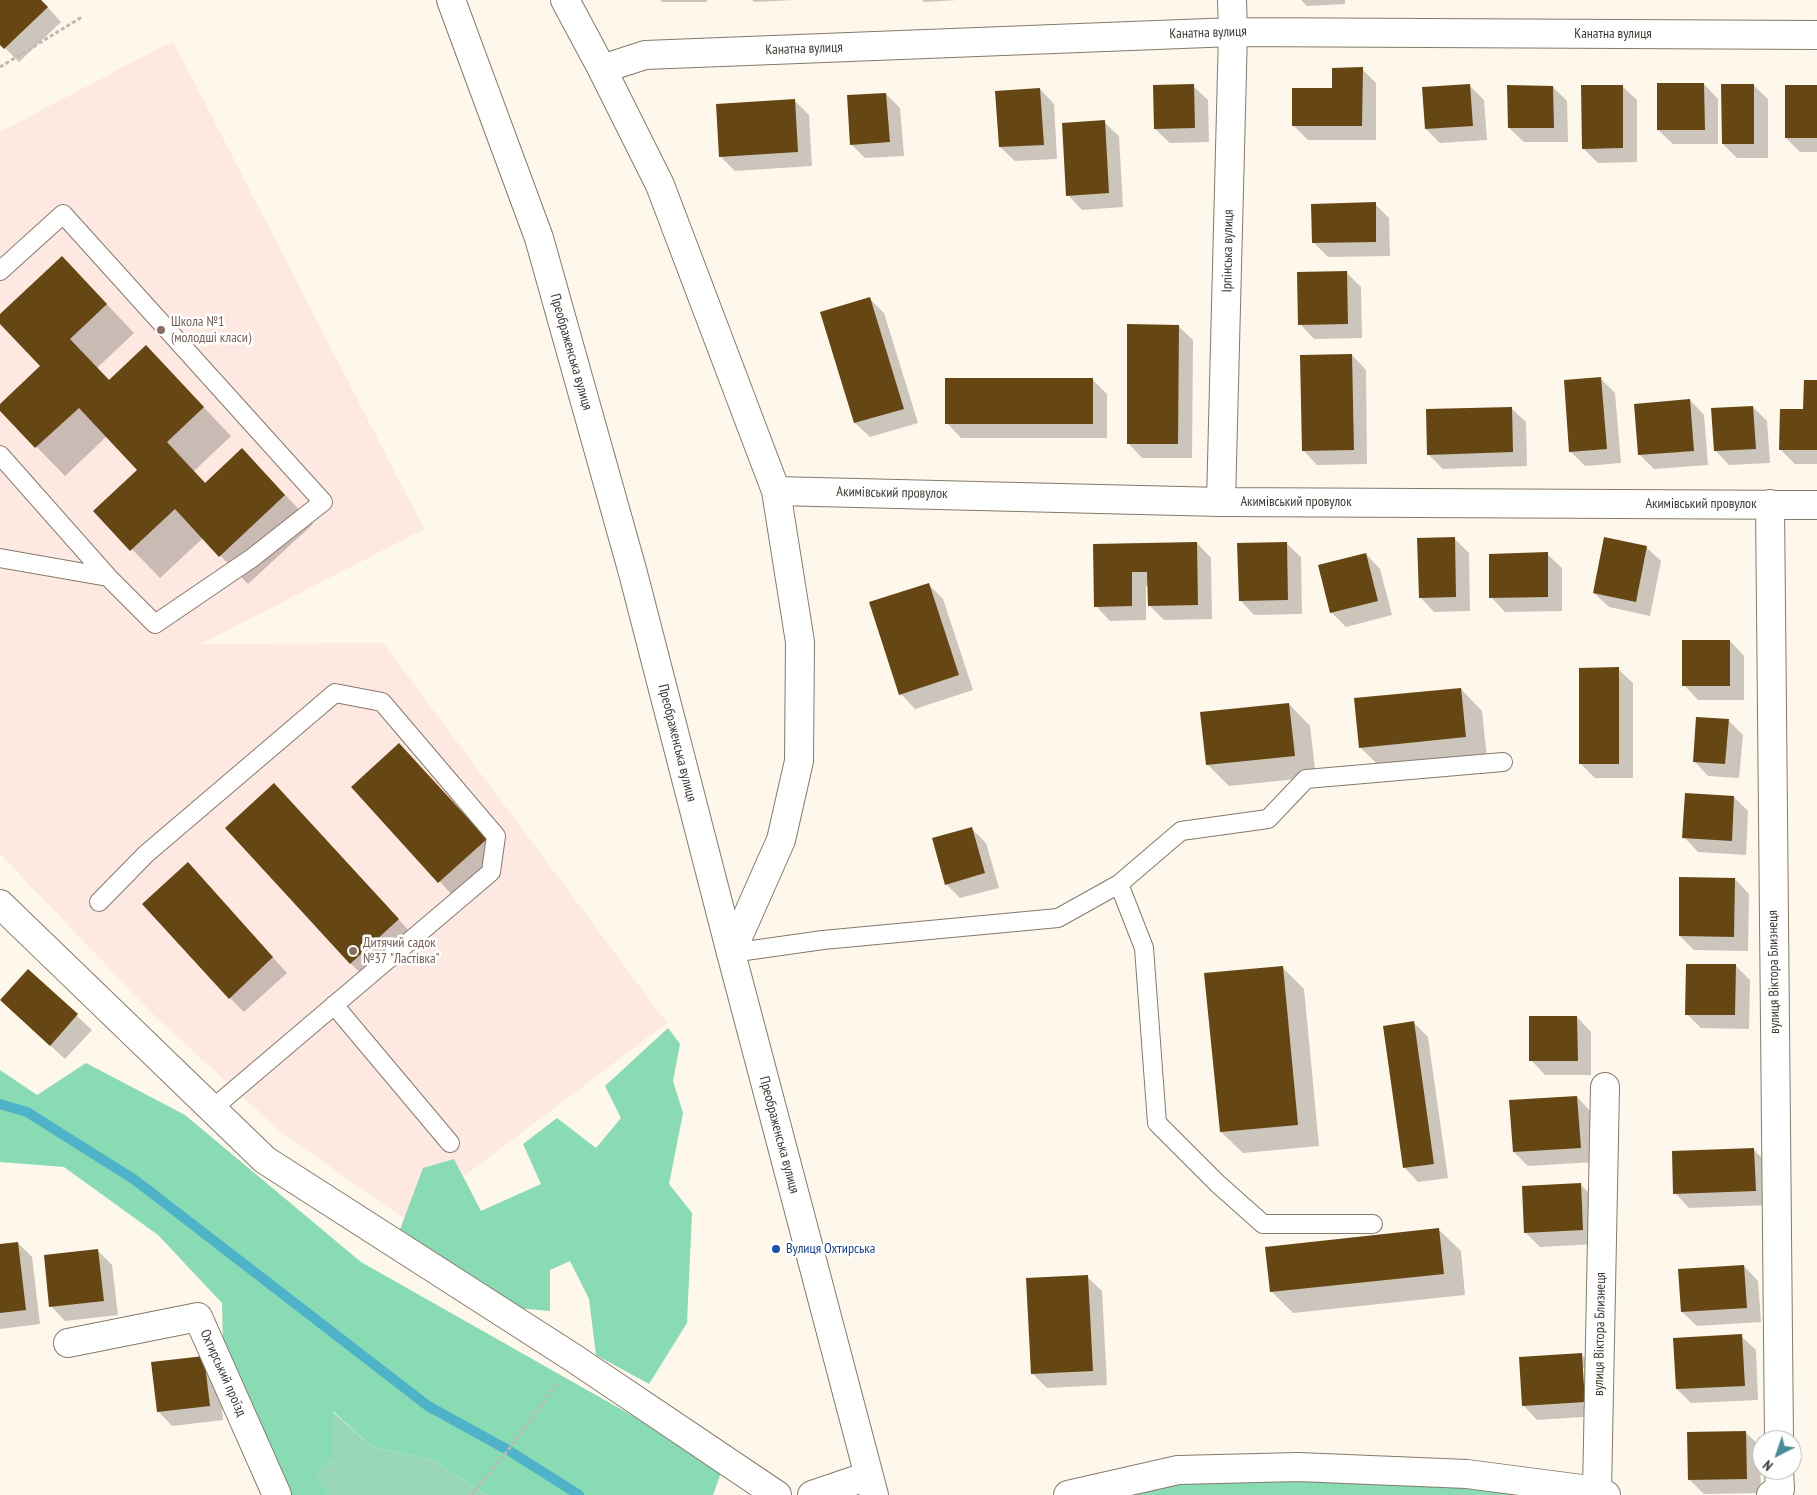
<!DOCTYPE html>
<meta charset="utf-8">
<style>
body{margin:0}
#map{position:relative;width:1817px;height:1495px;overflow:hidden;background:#fef7ec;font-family:"PT Sans Narrow",sans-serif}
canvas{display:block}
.north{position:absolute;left:1752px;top:1430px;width:50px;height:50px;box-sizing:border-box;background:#fff;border:1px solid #b2b1ae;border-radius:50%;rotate:221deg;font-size:14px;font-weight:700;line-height:20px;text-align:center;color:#3f3b34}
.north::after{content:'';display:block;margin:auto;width:18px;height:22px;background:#488b9b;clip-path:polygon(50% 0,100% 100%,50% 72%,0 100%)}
</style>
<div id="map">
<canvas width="1817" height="1495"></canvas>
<div class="north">N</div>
</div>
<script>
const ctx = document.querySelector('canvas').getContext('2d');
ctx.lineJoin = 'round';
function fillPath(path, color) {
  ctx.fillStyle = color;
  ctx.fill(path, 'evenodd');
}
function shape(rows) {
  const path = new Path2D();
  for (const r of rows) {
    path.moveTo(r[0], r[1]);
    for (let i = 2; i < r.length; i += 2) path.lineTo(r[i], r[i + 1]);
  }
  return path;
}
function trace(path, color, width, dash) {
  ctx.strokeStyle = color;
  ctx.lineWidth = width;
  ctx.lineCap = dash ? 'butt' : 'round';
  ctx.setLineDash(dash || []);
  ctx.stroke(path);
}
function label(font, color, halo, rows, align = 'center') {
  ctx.font = font + ' "PT Sans Narrow",sans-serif';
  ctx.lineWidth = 5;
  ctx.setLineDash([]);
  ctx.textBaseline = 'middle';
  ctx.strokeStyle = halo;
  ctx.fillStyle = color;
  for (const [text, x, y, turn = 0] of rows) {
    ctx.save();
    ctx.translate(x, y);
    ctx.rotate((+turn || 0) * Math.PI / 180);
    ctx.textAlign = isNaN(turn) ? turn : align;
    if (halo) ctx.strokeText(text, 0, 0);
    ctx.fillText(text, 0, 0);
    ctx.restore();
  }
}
fillPath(shape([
 [173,41,424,529,201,644,383,643,667,1023,406,1220,282,1133,154,1015,0,854,0,132]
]), '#fde9e1');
fillPath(shape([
 [332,1411,372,1447,432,1460,487,1495,330,1495,313,1473,332,1461]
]), '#9ad7b9');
fillPath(shape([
 [668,1028,680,1044,673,1081,683,1113,669,1184,692,1213,687,1323,649,1384,596,1355,589,1299,570,1261,550,1270,550,1311,516,1308,399,1232,423,1168,454,1159,481,1211,541,1184,523,1144,557,1118,596,1148,621,1118,605,1086],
 [86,1063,185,1115,361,1262,723,1467,713,1495,487,1495,432,1460,372,1447,333,1411,332,1461,314,1473,330,1495,284,1495,223,1346,222,1303,158,1235,64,1167,0,1162,0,1070,37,1095],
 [1287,1481,1451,1482,1515,1495,1107,1495,1178,1482]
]), '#89dbb4');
fillPath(shape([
 [0,0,41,0,61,22,19,62,0,43],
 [660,0,707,0,707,2,662,2],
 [752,0,794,0,754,2],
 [922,0,958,0,924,2],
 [1301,0,1345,0,1345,4,1307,6],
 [1362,69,1376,83,1376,140,1308,140,1293,125,1333,89],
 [1704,84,1718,99,1718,144,1673,144,1658,130],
 [1753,85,1768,99,1768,158,1737,158,1723,144],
 [1193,86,1208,100,1209,142,1170,143,1155,129],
 [1470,86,1484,100,1487,140,1440,143,1426,129],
 [1622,86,1637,100,1637,162,1598,163,1583,148],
 [1817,86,1817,152,1800,152,1786,138],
 [1553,87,1567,101,1568,142,1524,142,1509,128],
 [1040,89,1054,104,1057,159,1015,161,1000,147],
 [886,94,900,108,904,156,865,158,851,144],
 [794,100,809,115,812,166,735,171,721,157],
 [1104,122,1119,136,1123,207,1082,210,1068,195],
 [1375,204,1389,218,1390,256,1328,257,1314,243],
 [62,257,134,333,97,368,110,381,174,376,231,436,194,471,206,483,242,450,313,524,248,584,203,538,160,578,95,511,139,470,107,436,65,476,0,409,0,405,41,366,0,322,0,315],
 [1347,273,1361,287,1362,338,1314,339,1300,324],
 [870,299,884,313,918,423,870,437,855,423,822,313],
 [1178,326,1193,340,1192,458,1142,458,1128,443],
 [1352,355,1366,370,1367,464,1317,465,1303,450],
 [1092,379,1107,394,1107,438,961,438,947,423],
 [1601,379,1615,393,1621,463,1585,466,1570,451],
 [1817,381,1817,464,1795,464,1780,449,1804,410],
 [1690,400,1704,415,1708,465,1654,469,1640,455],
 [1753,407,1767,421,1770,463,1729,465,1715,450],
 [1511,408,1526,422,1527,466,1443,469,1428,454],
 [1454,538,1469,553,1470,611,1434,612,1420,597],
 [1197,543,1211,558,1212,619,1164,620,1150,606,1149,586,1146,586,1146,620,1110,621,1096,606,1095,545],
 [1286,543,1301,557,1302,614,1254,615,1240,600],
 [1646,547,1661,561,1650,616,1609,607,1594,593],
 [1366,554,1380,569,1392,615,1346,627,1331,612],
 [1547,554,1562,568,1562,611,1505,612,1491,597],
 [928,584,943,599,973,690,915,709,901,694,871,603],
 [1730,641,1744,656,1744,700,1698,700,1684,685],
 [1618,669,1633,683,1633,778,1595,778,1580,763],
 [1461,689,1482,711,1487,758,1382,769,1360,747],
 [1289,704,1310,726,1316,777,1229,786,1207,764],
 [1728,720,1743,735,1739,778,1708,776,1694,761],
 [399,745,501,854,454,897,353,787],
 [274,784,412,934,365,977,350,963],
 [1734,797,1748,811,1746,855,1698,852,1684,837],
 [971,828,986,843,999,888,960,898,946,884],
 [188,864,287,973,244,1012,230,998],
 [1735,879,1749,894,1748,951,1694,950,1680,936],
 [1735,965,1750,980,1749,1029,1701,1028,1687,1014],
 [1282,967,1304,989,1319,1146,1243,1153,1221,1132],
 [28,971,92,1030,65,1059,16,1014],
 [1577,1017,1591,1032,1591,1075,1545,1075,1531,1060],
 [1414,1023,1428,1037,1448,1178,1418,1182,1404,1167],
 [1577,1097,1591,1112,1594,1162,1528,1166,1514,1152],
 [1753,1149,1768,1164,1770,1205,1689,1208,1675,1193],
 [1580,1184,1595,1199,1597,1244,1540,1247,1526,1233],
 [1439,1230,1461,1251,1465,1295,1293,1313,1271,1291],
 [18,1243,32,1257,40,1324,0,1329,0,1245],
 [97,1250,112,1265,118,1315,65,1321,51,1306],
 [1744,1266,1758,1281,1761,1322,1697,1326,1682,1312],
 [1087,1277,1102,1291,1107,1385,1047,1388,1032,1373],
 [1741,1336,1756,1350,1758,1400,1691,1403,1677,1389],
 [1581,1354,1596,1369,1599,1416,1537,1420,1523,1405],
 [1581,1368,1584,1368,1586,1409,1584,1409],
 [204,1357,218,1372,223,1420,172,1426,158,1411],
 [1745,1432,1760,1446,1761,1493,1704,1494,1690,1480]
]), '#0003');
trace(shape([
 [0,1104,27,1112,135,1180,428,1406,508,1450,579,1495]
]), '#4eb3c9', 10);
fillPath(shape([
 [0,0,41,0,48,7,4,49,0,45],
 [1363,67,1362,126,1292,126,1292,88,1332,88,1332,68],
 [1657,83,1704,83,1705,130,1657,130],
 [1194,84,1195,128,1154,129,1153,85],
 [1470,84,1473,126,1425,129,1422,87],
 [1721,84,1754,84,1754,144,1722,144],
 [1507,85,1553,86,1554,128,1508,128],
 [1581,85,1623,85,1623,148,1582,149],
 [1785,85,1817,85,1817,138,1785,138],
 [1040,88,1044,145,999,147,995,91],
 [886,93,890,142,850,145,847,95],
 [795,99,798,152,719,157,716,104],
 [1105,120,1109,193,1066,196,1062,123],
 [1376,202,1376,242,1312,243,1311,204],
 [62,256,107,304,70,339,109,380,146,345,204,407,167,442,205,483,242,448,285,495,219,557,175,509,130,551,93,511,137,470,79,408,35,448,0,411,0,404,40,366,0,324,0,314],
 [1347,271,1348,324,1298,325,1297,272],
 [870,297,904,409,854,423,820,312],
 [1127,324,1179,325,1178,444,1127,444],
 [1352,354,1354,450,1302,451,1300,355],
 [1601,377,1607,449,1569,452,1564,380],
 [945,378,1093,378,1093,424,945,424],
 [1804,380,1817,380,1817,450,1779,450,1780,409,1803,409],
 [1690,399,1694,451,1638,455,1634,404],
 [1753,406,1756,449,1714,451,1711,408],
 [1512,407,1513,452,1427,455,1426,409],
 [1455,537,1456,597,1419,598,1417,538],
 [1604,537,1647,546,1636,602,1593,593],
 [1197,542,1198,605,1148,606,1147,572,1132,572,1132,606,1094,607,1093,544],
 [1287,542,1288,600,1239,601,1237,543],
 [1548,552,1548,597,1489,598,1489,554],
 [1366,553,1378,601,1330,613,1318,565],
 [929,583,959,675,899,695,869,602],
 [1682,640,1730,640,1730,686,1682,686],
 [1619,667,1619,764,1579,764,1579,668],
 [1461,688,1466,737,1359,748,1354,698],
 [1289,703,1295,756,1206,765,1200,712],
 [1696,717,1729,719,1725,764,1693,762],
 [399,743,487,839,438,883,351,787],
 [274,783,399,919,350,964,225,828],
 [1685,793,1734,796,1732,841,1682,838],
 [972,827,985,873,945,885,932,838],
 [188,862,273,957,229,999,142,904],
 [1679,877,1735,878,1734,937,1679,936],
 [1686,964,1736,964,1735,1015,1685,1015],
 [1283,966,1298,1125,1220,1132,1204,973],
 [28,969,78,1014,50,1046,0,1000],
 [1529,1016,1577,1016,1578,1061,1529,1061],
 [1414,1021,1434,1164,1403,1168,1383,1026],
 [1577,1096,1581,1148,1513,1152,1509,1100],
 [1754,1148,1756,1191,1673,1194,1672,1151],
 [1581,1183,1583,1230,1524,1233,1522,1186],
 [1439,1228,1444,1274,1270,1292,1265,1247],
 [18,1242,26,1310,0,1313,0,1244],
 [98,1249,104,1301,49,1307,44,1255],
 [1744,1265,1747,1308,1681,1312,1678,1269],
 [1088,1275,1093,1371,1031,1374,1026,1278],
 [1742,1334,1745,1386,1676,1389,1673,1338],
 [1582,1353,1585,1402,1522,1406,1519,1357],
 [204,1356,210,1406,157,1412,151,1362],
 [1746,1431,1747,1479,1688,1480,1687,1432]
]), '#664713');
const lane = shape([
 [0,271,63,214,323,502,252,558,155,624,108,577,0,455],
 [0,558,108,577],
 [1119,884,1144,948,1157,1123,1218,1184,1263,1224,1373,1224],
 [99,902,146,854,335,693,382,702,496,836,491,872,212,1109],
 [731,953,823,940,1058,918,1119,884,1181,831,1268,819,1306,779,1503,762],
 [334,1005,450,1143]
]);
const street = shape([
 [565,0,602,69,660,185,776,491,800,642,799,761,781,840,731,953],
 [602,69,645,55,1233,32,1817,35],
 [776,491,1221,502,1817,505],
 [1221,502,1233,32,1232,0],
 [1770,504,1779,1440],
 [0,904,265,1160,575,1359,777,1495],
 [68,1343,198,1317,277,1495],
 [1597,1491,1605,1087],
 [1068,1495,1178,1470,1298,1467,1467,1474,1597,1491,1606,1495],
 [1771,1495,1780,1489,1779,1470]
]);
const secondary = shape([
 [451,0,539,238,633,573,731,953,874,1495],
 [812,1495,868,1476]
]);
trace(lane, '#857a6a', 20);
trace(street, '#857a6a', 30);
trace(secondary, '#857a6a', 30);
trace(shape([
 [0,67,82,17],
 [471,1495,508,1450,557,1384]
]), '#bfb9af', 3, [4, 2.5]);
trace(lane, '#fff', 18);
trace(street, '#fff', 28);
trace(secondary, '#fff', 28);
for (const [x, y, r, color] of [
 [161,330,5,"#8d6e63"],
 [353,951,5,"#8d6e63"],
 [776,1249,5,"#1a4fb4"]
]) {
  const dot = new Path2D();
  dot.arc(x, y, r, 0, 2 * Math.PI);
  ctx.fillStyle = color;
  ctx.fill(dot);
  trace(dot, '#fff', 2);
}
label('14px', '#3f3b34', '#fff', [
 ["Канатна вулиця",1208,33,-2],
 ["Канатна вулиця",1613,34],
 ["Канатна вулиця",804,49,-2],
 ["Ірпінська вулиця",1228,251,-89],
 ["Преображенська вулиця",571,352,74],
 ["Акимівський провулок",892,493,1],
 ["Акимівський провулок",1296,502],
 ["Акимівський провулок",1701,504],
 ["Преображенська вулиця",677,743,76],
 ["вулиця Віктора Близнеця",1774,972,-91],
 ["Преображенська вулиця",779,1135,75],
 ["вулиця Віктора Близнеця",1600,1334,-89],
 ["Охтирський проїзд",223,1373,66]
]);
label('14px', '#785e54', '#fff', [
 ["Школа №1",171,322],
 ["(молодші класи)",171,338],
 ["Дитячий садок",363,943],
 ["№37 \"Ластівка\"",363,959]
], 'left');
label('14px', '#164399', '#fff', [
 ["Вулиця Охтирська",786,1249]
], 'left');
</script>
